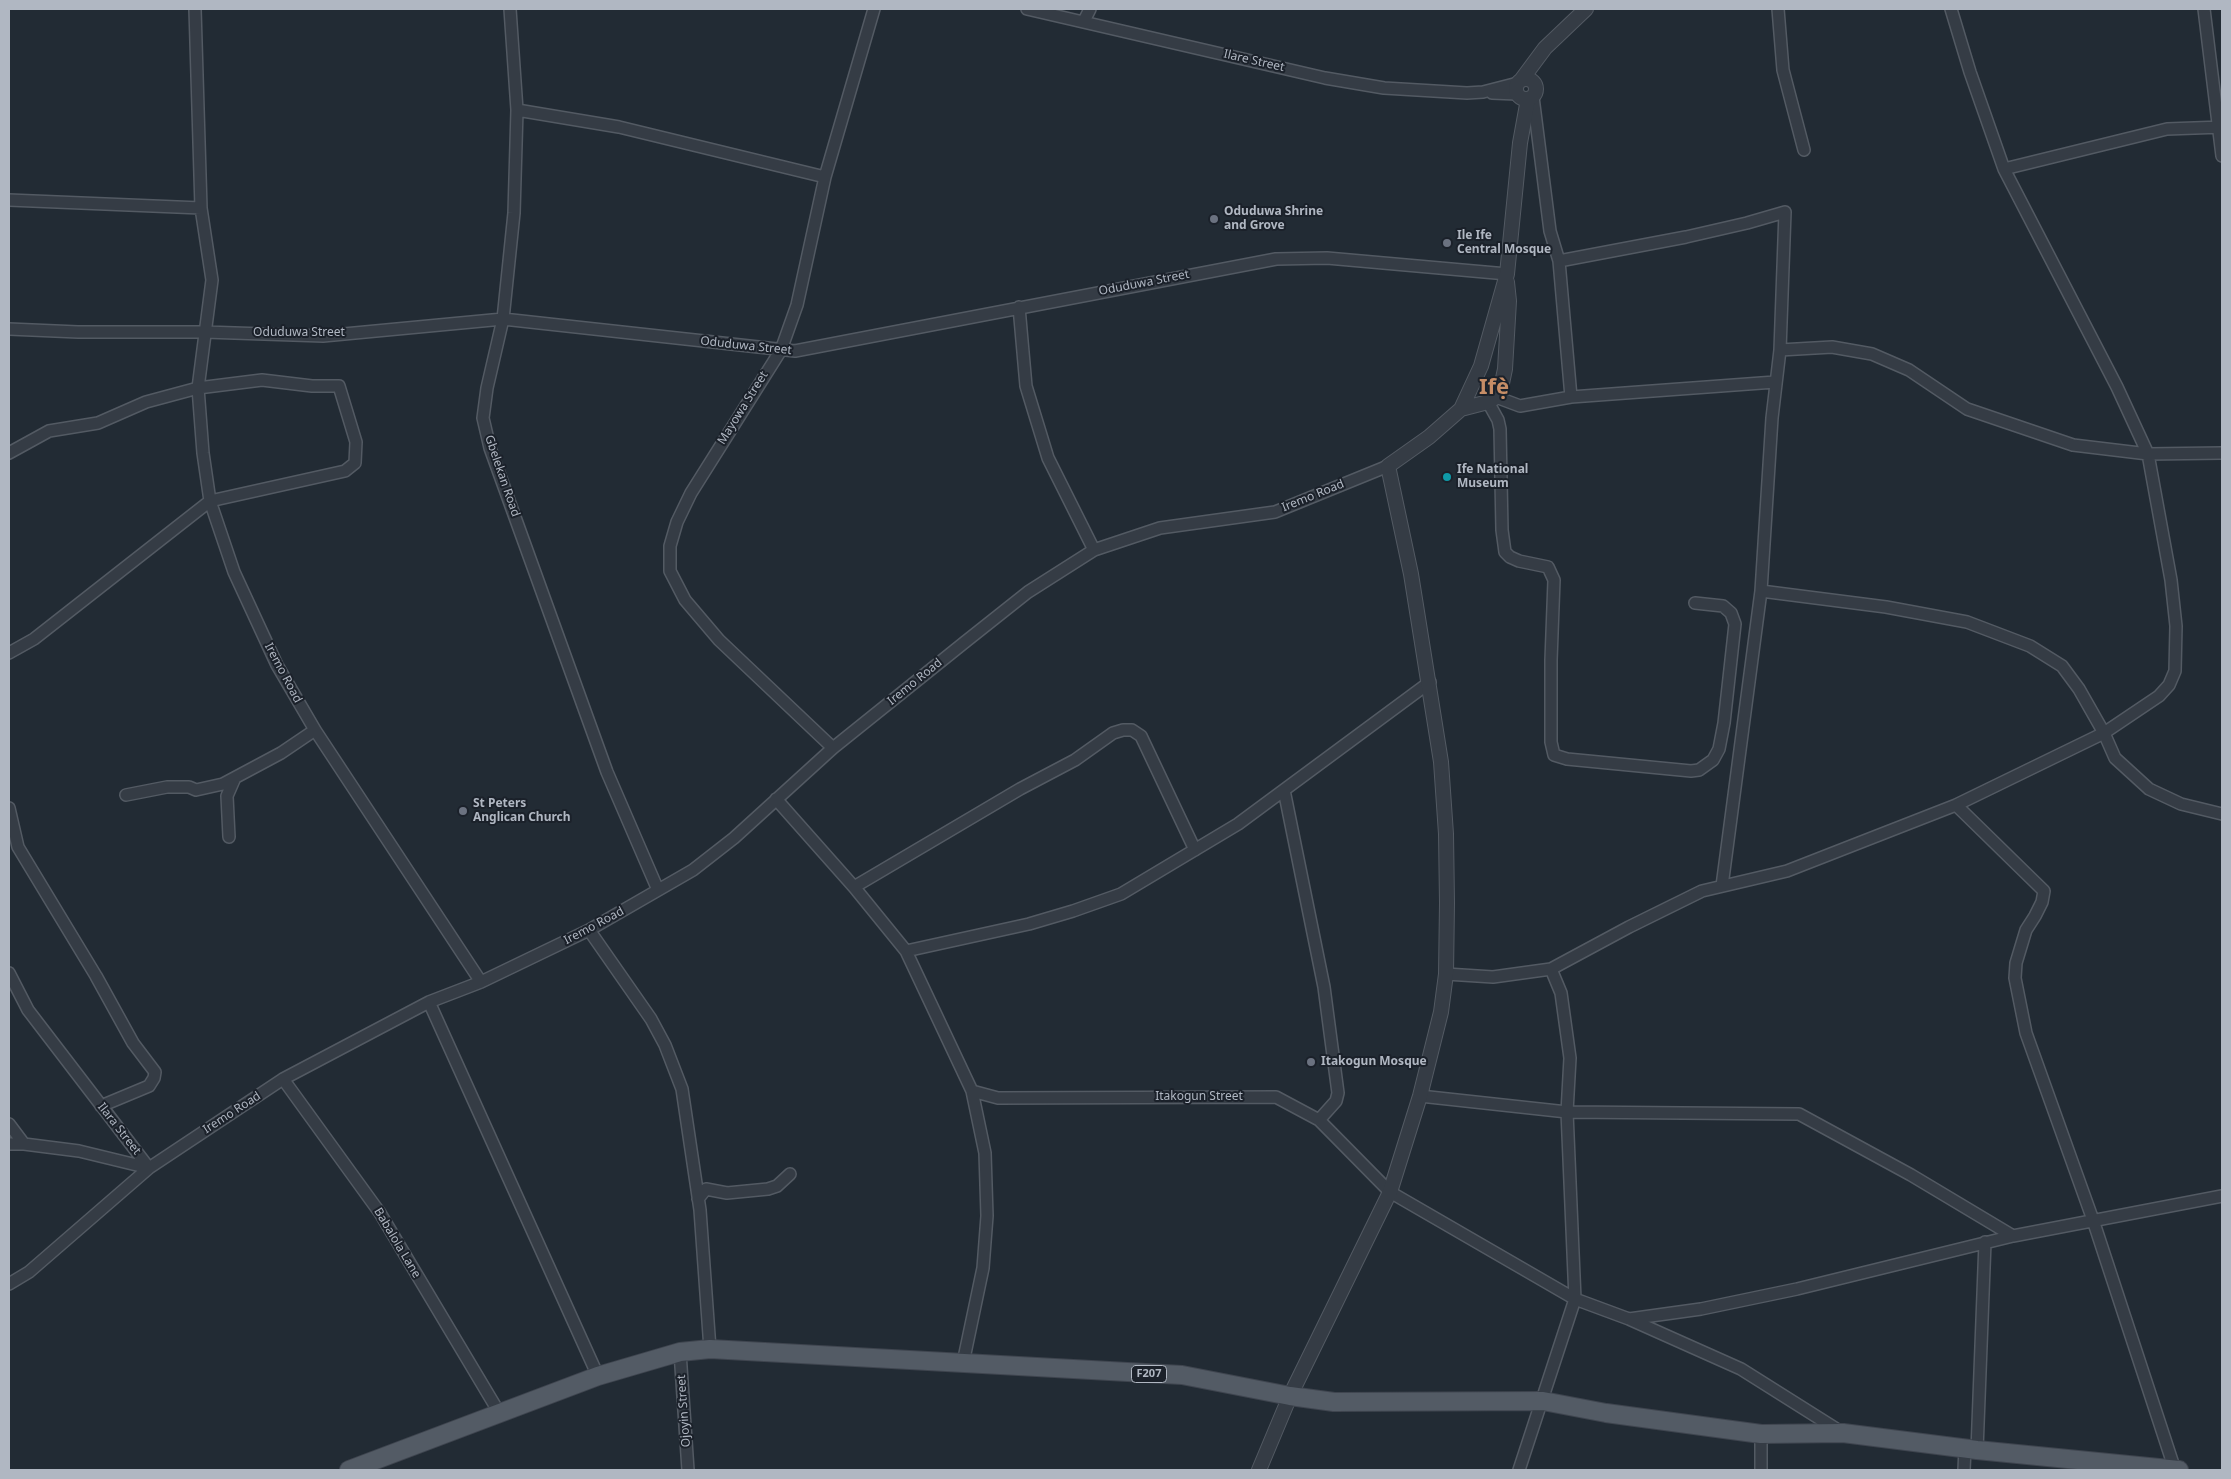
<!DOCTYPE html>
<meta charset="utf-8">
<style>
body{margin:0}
#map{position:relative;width:2231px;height:1479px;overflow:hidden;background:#222b34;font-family:"Noto Sans",sans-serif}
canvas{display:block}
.frame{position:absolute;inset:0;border:10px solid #b0b7c2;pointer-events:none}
</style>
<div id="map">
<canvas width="2231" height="1479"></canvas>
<div class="frame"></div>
</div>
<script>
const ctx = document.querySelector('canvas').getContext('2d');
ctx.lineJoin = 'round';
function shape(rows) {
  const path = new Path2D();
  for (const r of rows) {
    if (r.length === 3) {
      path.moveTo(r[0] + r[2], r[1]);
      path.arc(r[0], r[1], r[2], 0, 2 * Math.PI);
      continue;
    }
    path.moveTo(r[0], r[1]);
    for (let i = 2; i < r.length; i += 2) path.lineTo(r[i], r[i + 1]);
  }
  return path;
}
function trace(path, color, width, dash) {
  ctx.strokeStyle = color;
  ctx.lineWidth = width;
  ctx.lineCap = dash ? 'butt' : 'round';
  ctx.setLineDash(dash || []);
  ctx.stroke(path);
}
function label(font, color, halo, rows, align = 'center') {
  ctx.font = font + ' "Noto Sans",sans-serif';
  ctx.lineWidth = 4;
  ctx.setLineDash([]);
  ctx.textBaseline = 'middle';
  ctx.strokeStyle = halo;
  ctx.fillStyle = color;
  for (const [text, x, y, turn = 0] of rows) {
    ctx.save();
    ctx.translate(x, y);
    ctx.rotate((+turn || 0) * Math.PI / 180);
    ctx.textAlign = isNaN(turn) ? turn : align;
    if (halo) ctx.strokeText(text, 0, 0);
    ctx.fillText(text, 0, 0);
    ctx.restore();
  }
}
const minor = shape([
 [195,9,201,208,212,280,198,388,203,453,210,501,234,572,277,665,315,730,481,982],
 [510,9,517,110,514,213,503,319,487,388,483,418,490,448,607,772,658,890],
 [1027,9,1325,78,1384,88,1467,93,1483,92,1518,83],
 [1778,9,1783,70,1804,150],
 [2204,9,2222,156],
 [1084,21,1090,9],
 [1492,93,1517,94],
 [1533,97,1550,231,1559,261,1571,397,1775,382],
 [517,110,619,127,825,177],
 [2004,169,2167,129,2222,127],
 [9,200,201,208],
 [1559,261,1686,237,1747,223,1785,212,1780,350,1772,418,1761,591,1722,886],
 [1019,307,1026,386,1048,458,1094,550],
 [9,329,78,332,205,332,323,336,503,319,795,351,1276,259,1327,258,1507,274],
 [1780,350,1832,347,1872,354,1909,370,1967,409,2073,445,2148,454,2222,453],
 [1496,397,1520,406,1571,397],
 [1488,402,1498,420,1500,429,1502,530,1505,552,1510,557,1519,561,1548,567,1554,580,1551,660,1551,742,1554,755,1567,759,1691,771,1699,770,1713,760,1719,749,1724,723,1735,624,1731,613,1723,606,1695,603],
 [9,453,49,431,98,423,146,402,198,388,262,380,312,386,339,386,356,442,355,463,345,471,210,501,34,639,9,653],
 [1761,591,1886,607,1967,622,2030,646,2062,666,2079,689,2104,733,2115,758,2149,789,2181,804,2222,814],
 [833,748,719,640,685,600,670,571,670,546,677,522,691,493,781,350,797,305,825,177,874,9],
 [1284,790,1324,987,1338,1093,1336,1101,1319,1120],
 [126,795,167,787,189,787,196,790,223,784,281,753,315,730],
 [776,799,854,887,906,951,972,1091,985,1153,987,1216,983,1268,963,1363],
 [1956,805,2044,891,2042,902,2035,916,2026,930,2016,963,2015,978,2026,1033,2093,1220,2175,1470],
 [9,808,18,847,96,976,133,1043,155,1072,154,1078,149,1086,101,1106],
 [229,837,227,796,234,780],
 [854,887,1020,789,1075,760,1113,733,1123,730,1132,730,1141,736,1195,850],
 [589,930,651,1019,665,1045,682,1089,700,1210,710,1349],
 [906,951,1029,924,1073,911,1121,894,1238,824,1430,682],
 [9,973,28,1010,149,1168,79,1151,24,1144,9,1144],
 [1446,974,1493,977,1551,969,1629,927,1702,891,1787,871,1956,805,2104,733,2159,696,2169,685,2175,671,2176,626,2171,580,2148,454,2117,387,2004,169,1970,72,1951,9],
 [429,1002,598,1376],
 [283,1079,380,1213,500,1414],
 [972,1091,998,1098,1276,1097,1319,1120,1390,1192,1575,1299,1629,1319,1741,1369,1841,1432],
 [1420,1096,1567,1112,1799,1114,1911,1175,2013,1236],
 [9,1124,24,1144],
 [698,1199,706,1189,727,1193,768,1189,777,1186,790,1174],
 [9,1284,29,1272,149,1168,283,1079,429,1002,481,982,589,930,693,870,734,838,833,748,965,642,1028,592,1094,550,1160,528,1275,512,1388,466],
 [1629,1319,1701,1309,1797,1289,2013,1236,2222,1196],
 [680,1352,688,1470],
 [1977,1450,1985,1242],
 [1519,1470,1575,1299,1567,1112,1570,1058,1561,993,1551,969],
 [1761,1470,1761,1434],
 [1964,1470,1965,1448]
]);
const tertiary = shape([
 [1526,89,10],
 [1522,79,1545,48,1586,9],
 [1461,409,1488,402,1496,397,1501,388,1505,369,1509,301,1507,282],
 [1259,1470,1290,1396,1390,1192,1420,1096,1441,1012,1446,974,1447,903,1446,834,1441,762,1411,574,1388,466,1429,437,1461,409,1481,366,1507,274,1520,143,1528,99]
]);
const primary = shape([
 [349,1470,598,1376,680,1352,710,1349,1182,1375,1290,1396,1334,1402,1543,1401,1606,1413,1761,1434,1843,1433,1977,1450,2179,1470]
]);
trace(minor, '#535a63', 14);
trace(tertiary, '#535a63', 16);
trace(primary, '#3f454f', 20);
trace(minor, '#353c45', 11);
trace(tertiary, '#353c45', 14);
trace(primary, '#535b65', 18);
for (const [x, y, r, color] of [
 [1214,219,5,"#6b7280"],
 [1447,243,5,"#6b7280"],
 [1447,477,5,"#0f9aa8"],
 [463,811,5,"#6b7280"],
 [1311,1062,5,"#6b7280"]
]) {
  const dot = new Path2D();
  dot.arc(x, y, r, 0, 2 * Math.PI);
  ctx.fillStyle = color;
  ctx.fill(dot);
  trace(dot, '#1b212a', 2);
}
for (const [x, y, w] of [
 [1149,1374,35]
]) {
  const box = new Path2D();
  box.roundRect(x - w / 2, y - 8.5, w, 17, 4);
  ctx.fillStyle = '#1b212a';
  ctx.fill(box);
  trace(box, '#b0b7c2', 1);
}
label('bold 11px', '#b0b7c2', null, [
 ["F207",1149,1374]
]);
label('12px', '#b0b7c2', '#1b212a', [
 ["Ilare Street",1254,61,13],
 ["Oduduwa Street",1144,283,-11],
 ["Oduduwa Street",299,333],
 ["Oduduwa Street",746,346,6],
 ["Mayowa Street",743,408,-58],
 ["Gbelekan Road",502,476,71],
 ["Iremo Road",1313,496,-22],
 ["Iremo Road",283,673,62],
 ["Iremo Road",915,682,-39],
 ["Iremo Road",594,926,-28],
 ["Itakogun Street",1199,1097],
 ["Iremo Road",232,1113,-33],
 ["Ilara Street",119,1129,52],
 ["Babalola Lane",397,1243,59],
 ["Ojoyin Street",684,1411,-94]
]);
label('bold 12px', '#b0b7c2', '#1b212a', [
 ["Oduduwa Shrine",1224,212],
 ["and Grove",1224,226],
 ["Ile Ife",1457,236],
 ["Central Mosque",1457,250],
 ["Ife National",1457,470],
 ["Museum",1457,484],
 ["St Peters",473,804],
 ["Anglican Church",473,818],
 ["Itakogun Mosque",1321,1062]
], 'left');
label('bold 22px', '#c68d66', '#1b212a', [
 ["Ifẹ̀",1494,388]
]);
</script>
